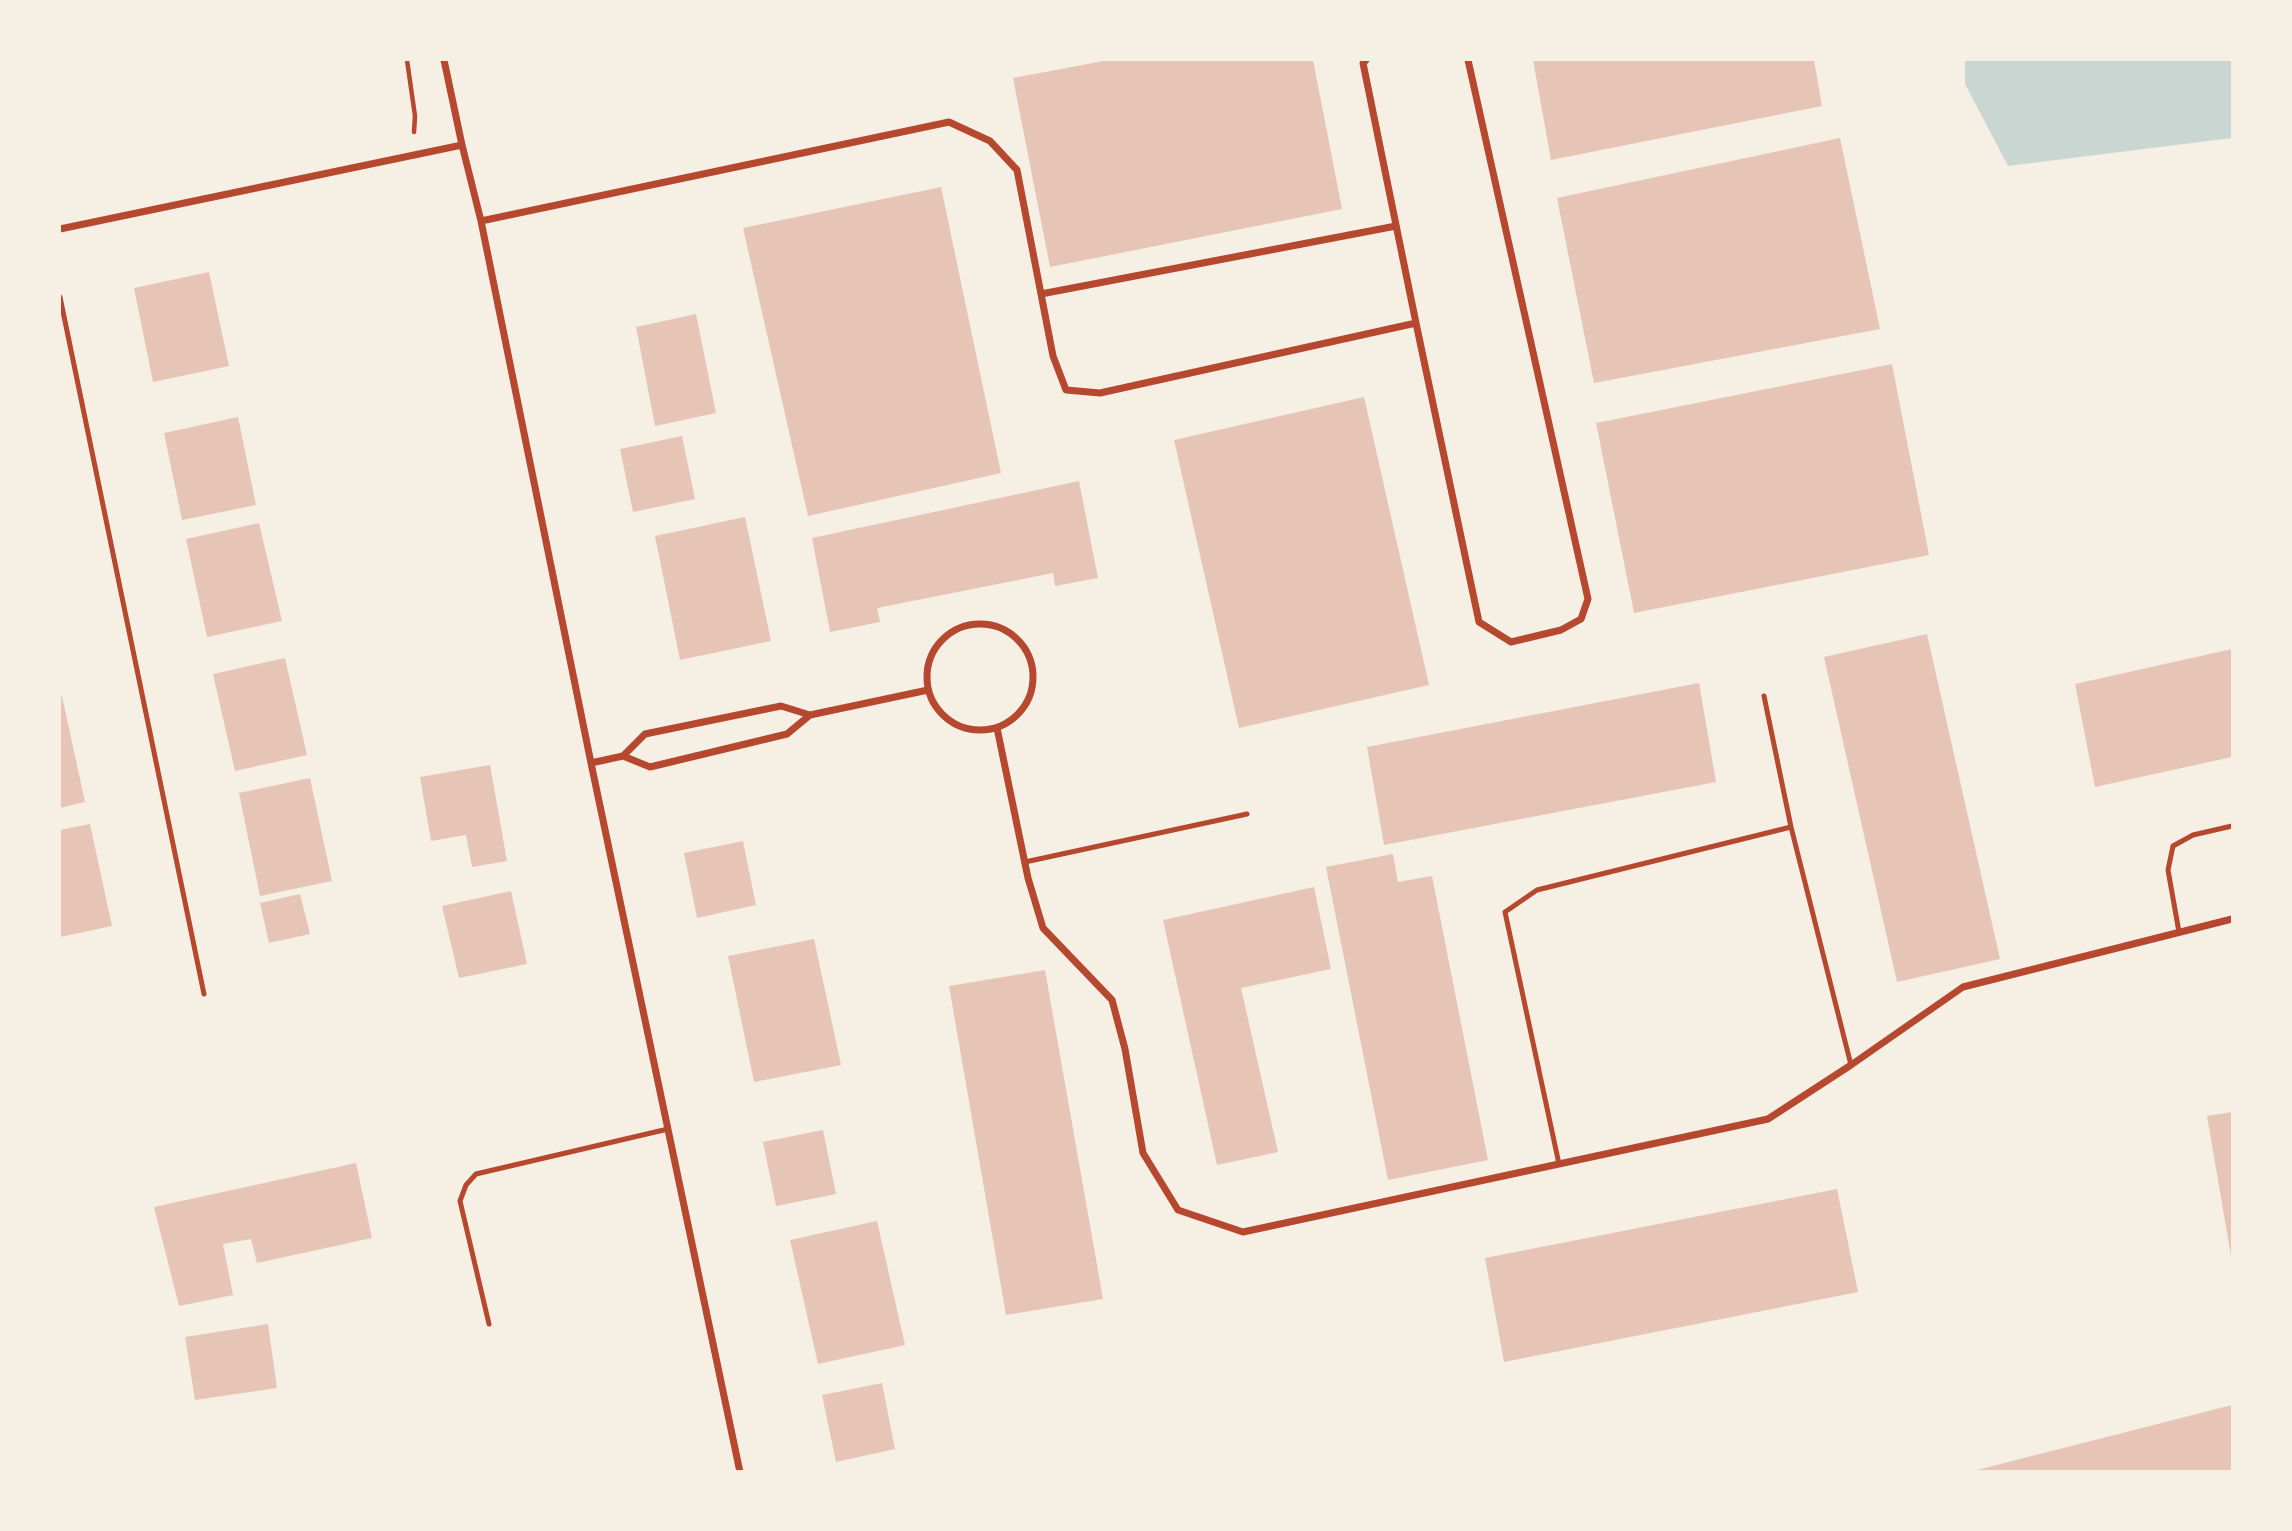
<!DOCTYPE html>
<style>
body{margin:0}
#map{position:relative;width:2292px;height:1531px;overflow:hidden;background:#f6efe4;font-family:"Alegreya Sans",sans-serif}
canvas{display:block}
.frame{position:absolute;inset:0;border:61px solid #f6efe4;pointer-events:none}
</style>
<div id="map">
<canvas width="2292" height="1531"></canvas>
<div class="frame"></div>
</div>
<script>
const ctx = document.querySelector('canvas').getContext('2d');
ctx.lineJoin = 'round';
function fillPath(path, color) {
  ctx.fillStyle = color;
  ctx.fill(path, 'evenodd');
}
function shape(rows) {
  const path = new Path2D();
  for (const r of rows) {
    if (r.length === 3) {
      path.moveTo(r[0] + r[2], r[1]);
      path.arc(r[0], r[1], r[2], 0, 2 * Math.PI);
      continue;
    }
    path.moveTo(r[0], r[1]);
    for (let i = 2; i < r.length; i += 2) path.lineTo(r[i], r[i + 1]);
  }
  return path;
}
function trace(path, color, width, dash) {
  ctx.strokeStyle = color;
  ctx.lineWidth = width;
  ctx.lineCap = dash ? 'butt' : 'round';
  ctx.setLineDash(dash || []);
  ctx.stroke(path);
}
fillPath(shape([
 [1965,60,2232,60,2232,138,2008,166,1965,84]
]), '#c9d6d2');
fillPath(shape([
 [1109,60,1313,60,1342,209,1050,267,1013,78],
 [1533,60,1814,60,1822,106,1551,160],
 [1840,138,1880,329,1594,383,1557,198],
 [941,187,1001,473,808,516,743,228],
 [209,272,229,366,153,382,134,288],
 [696,314,716,413,655,426,636,327],
 [1892,364,1929,555,1634,613,1596,423],
 [1364,397,1429,685,1239,728,1174,440],
 [238,417,256,505,182,520,164,433],
 [682,436,695,499,633,512,620,449],
 [1079,481,1098,578,1055,586,1053,573,877,608,880,622,830,632,812,538],
 [745,517,771,641,680,660,655,536],
 [259,523,282,621,207,637,186,539],
 [1927,634,2000,959,1897,982,1824,657],
 [2232,649,2232,757,2095,787,2075,684],
 [285,658,307,755,235,771,213,674],
 [1699,683,1716,782,1384,845,1367,747],
 [60,696,62,696,85,802,60,808],
 [490,765,507,861,472,867,466,835,431,841,420,777],
 [310,778,332,881,260,896,239,793],
 [90,824,112,926,60,937,60,830],
 [743,841,756,905,697,918,684,853],
 [1393,854,1398,882,1432,876,1488,1160,1388,1180,1326,867],
 [1314,887,1331,969,1241,988,1278,1152,1217,1165,1163,920],
 [511,891,527,964,459,978,442,906],
 [300,894,310,934,269,943,260,903],
 [814,939,841,1065,754,1082,728,956],
 [1045,970,1103,1299,1006,1315,949,986],
 [2232,1112,2232,1256,2231,1256,2207,1116],
 [823,1130,836,1194,776,1206,763,1142],
 [356,1163,372,1238,257,1263,251,1239,223,1244,233,1295,179,1306,154,1207],
 [1837,1189,1858,1292,1504,1362,1485,1258],
 [877,1221,905,1345,818,1364,790,1240],
 [268,1324,277,1388,195,1400,185,1337],
 [882,1383,895,1449,836,1462,822,1395],
 [2232,1405,2232,1472,1973,1472,1973,1471]
]), '#e6c5b7');
trace(shape([
 [407,60,415,116,414,132]
]), '#b5482f', 4.5);
trace(shape([
 [60,297,204,994],
 [1764,696,1791,827],
 [1025,862,1247,814],
 [2179,932,2168,870,2173,846,2193,835,2232,826],
 [1559,1164,1505,912,1537,890,1791,827,1851,1065],
 [489,1324,460,1201,466,1185,476,1174,668,1129]
]), '#b5482f', 5);
trace(shape([
 [444,60,462,145,481,221,591,763,740,1472],
 [1366,60,1363,63,1416,323],
 [481,221,949,122,990,141,1017,170,1053,356,1066,390,1100,393,1416,323,1479,622,1511,642,1561,630,1581,619,1588,599,1468,60],
 [60,229,462,145],
 [1041,294,1396,226],
 [980,677,53],
 [997,728,1028,878,1043,928,1112,1000,1125,1049,1143,1153,1178,1210,1243,1232,1768,1119,1851,1065,1963,987,2232,919],
 [623,756,650,767,787,734,810,715,928,690],
 [591,763,623,756,645,734,781,706,810,715]
]), '#b5482f', 7);
</script>
